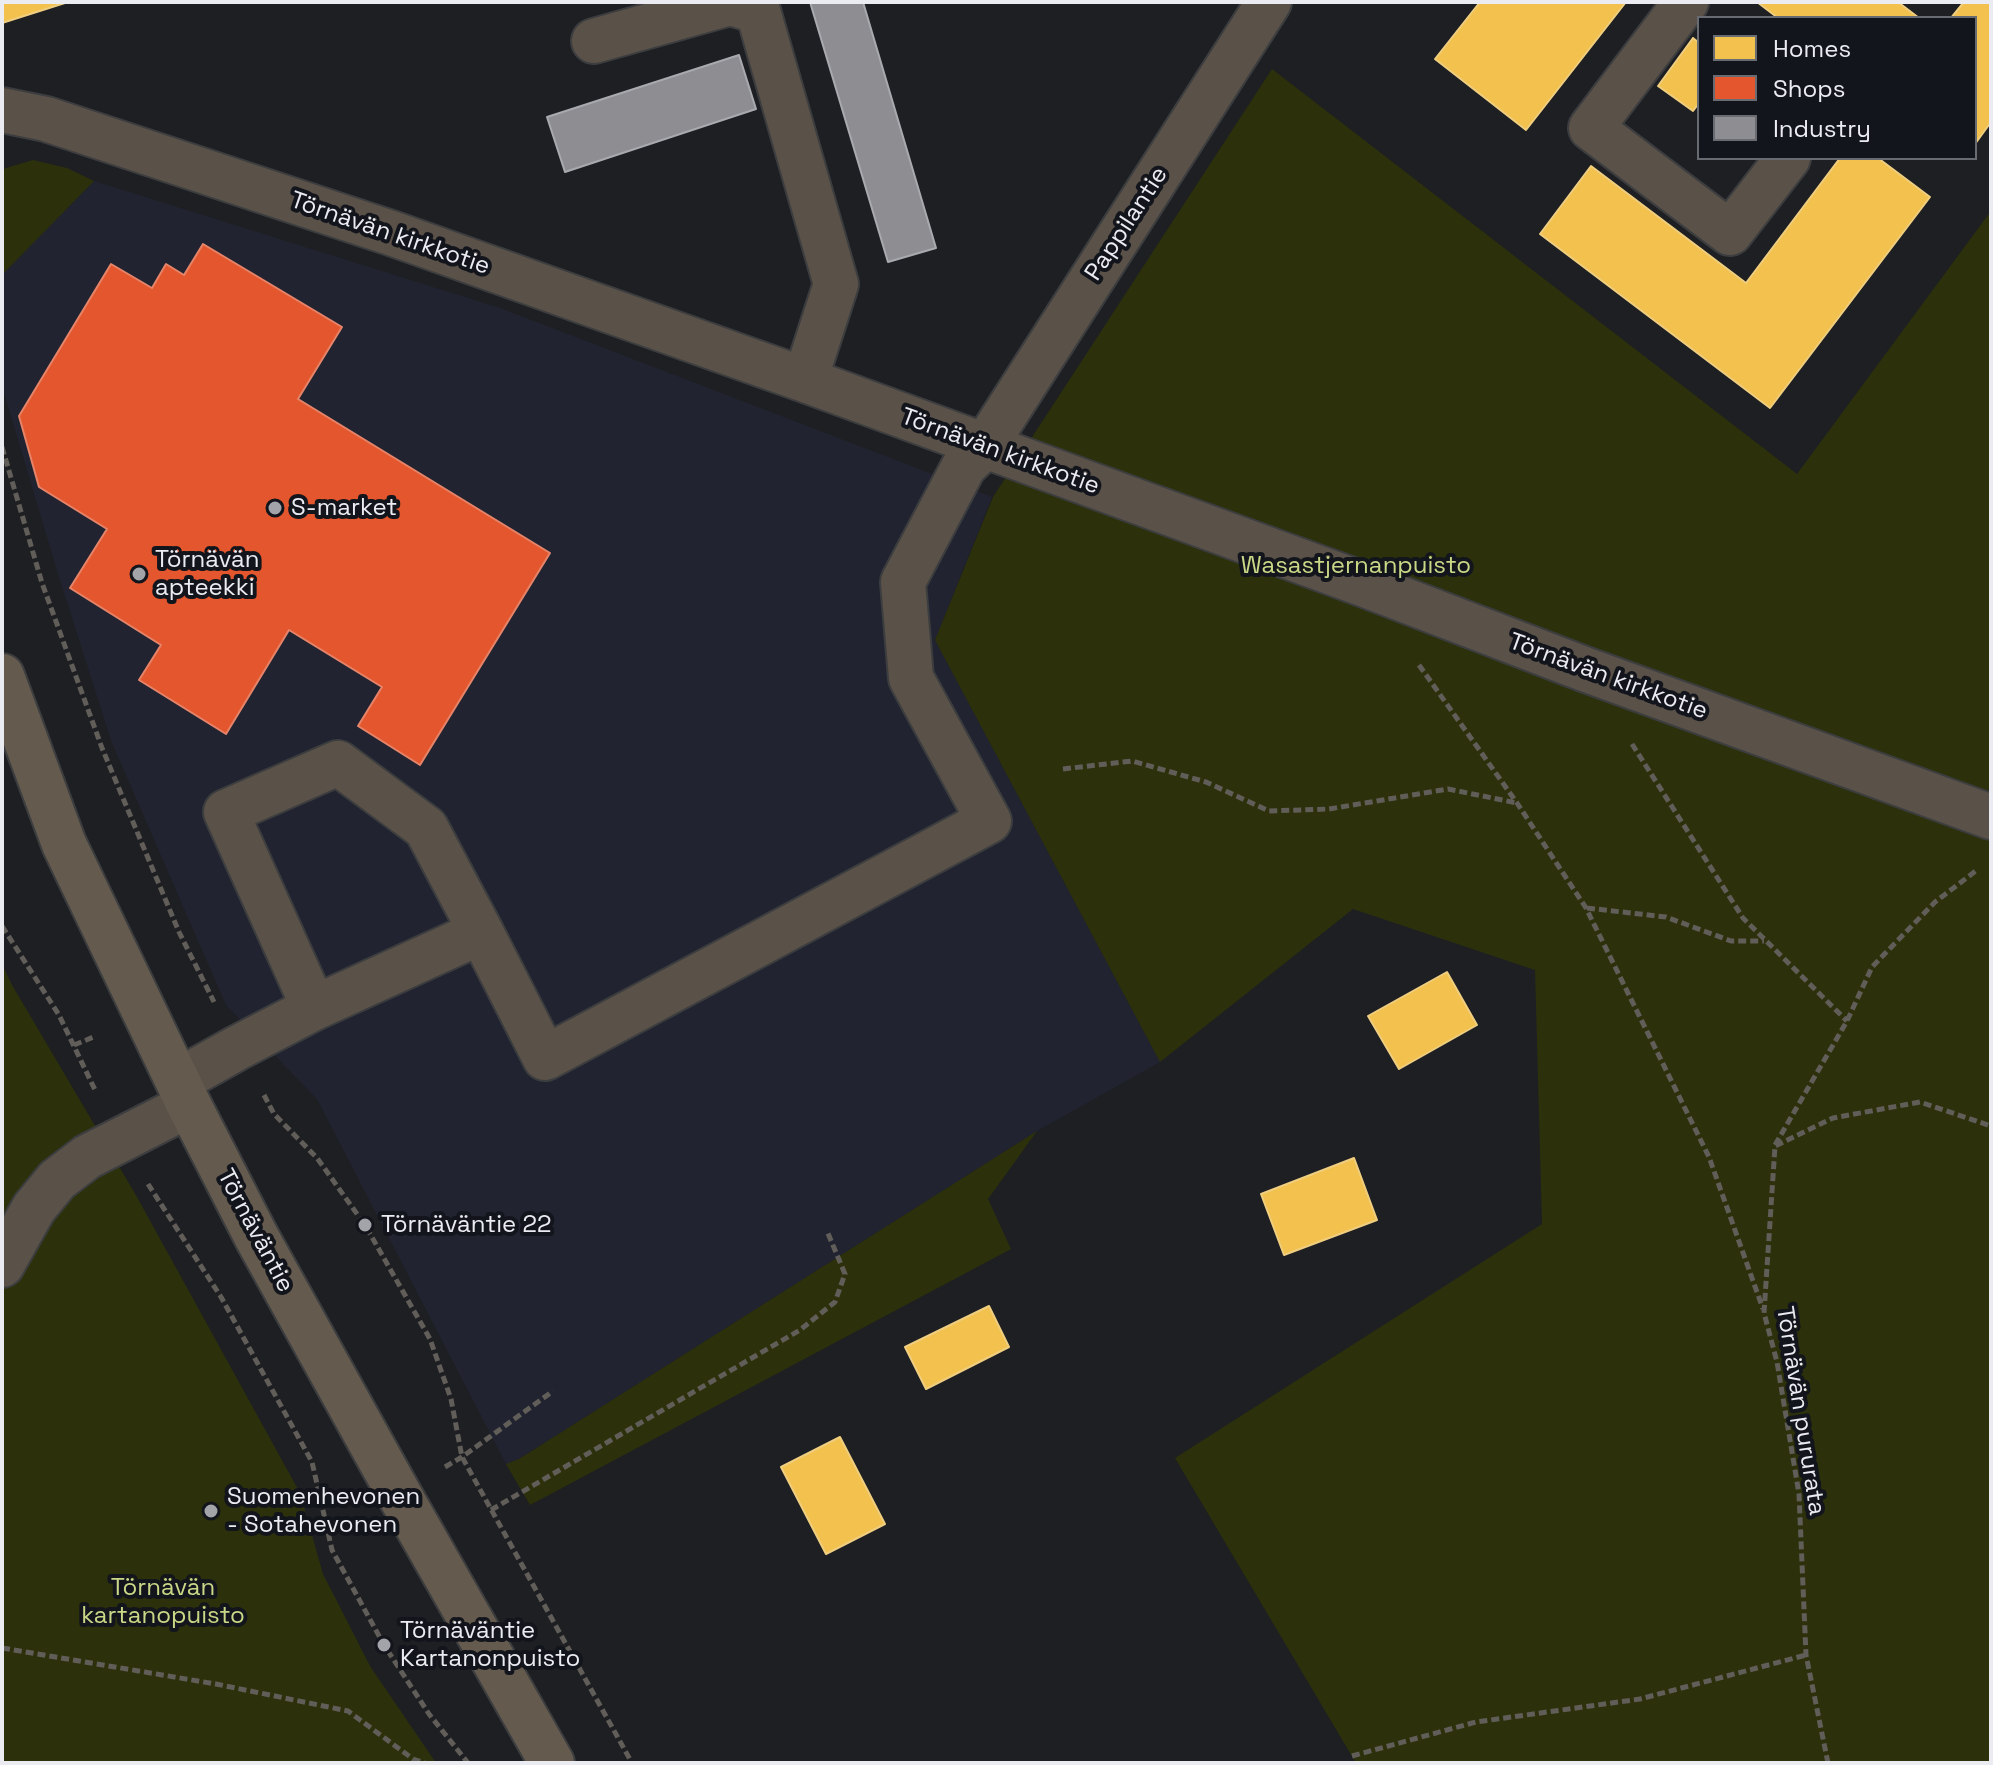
<!DOCTYPE html>
<meta charset="utf-8">
<style>
body{margin:0}
#map{position:relative;width:1993px;height:1765px;overflow:hidden;background:#1e1f23;font-family:"Space Grotesk",sans-serif}
canvas{display:block}
.frame{position:absolute;inset:0;border:4px solid #ebecf2;pointer-events:none}
.legend{position:absolute;left:1697px;top:16px;width:280px;height:144px;box-sizing:border-box;background:#13151c;border:2px solid #696b72;margin:0;padding:10px 14px;list-style:none;font-size:24px;color:#ebecf2}
.legend li{display:flex;align-items:center;gap:16px;height:40px}
.legend b{width:40px;border:2px solid #696b72}
</style>
<div id="map">
<canvas width="1993" height="1765"></canvas>
<div class="frame"></div>
<ul class="legend">
<li><b style="height:22px;background:#f2c14e"></b>Homes</li>
<li><b style="height:22px;background:#e4572e"></b>Shops</li>
<li><b style="height:22px;background:#8d8d92"></b>Industry</li>
</ul>
</div>
<script>
const ctx = document.querySelector('canvas').getContext('2d');
ctx.lineJoin = 'round';
function fillPath(path, color) {
  ctx.fillStyle = color;
  ctx.fill(path, 'evenodd');
}
function shape(rows) {
  const path = new Path2D();
  for (const r of rows) {
    path.moveTo(r[0], r[1]);
    for (let i = 2; i < r.length; i += 2) path.lineTo(r[i], r[i + 1]);
  }
  return path;
}
function trace(path, color, width, dash) {
  ctx.strokeStyle = color;
  ctx.lineWidth = width;
  ctx.lineCap = dash ? 'butt' : 'round';
  ctx.setLineDash(dash || []);
  ctx.stroke(path);
}
function label(font, color, halo, rows, align = 'center') {
  ctx.font = font + ' "Space Grotesk",sans-serif';
  ctx.lineWidth = 8;
  ctx.setLineDash([]);
  ctx.textBaseline = 'middle';
  ctx.strokeStyle = halo;
  ctx.fillStyle = color;
  for (const [text, x, y, turn = 0] of rows) {
    ctx.save();
    ctx.translate(x, y);
    ctx.rotate((+turn || 0) * Math.PI / 180);
    ctx.textAlign = isNaN(turn) ? turn : align;
    if (halo) ctx.strokeText(text, 0, 0);
    ctx.fillText(text, 0, 0);
    ctx.restore();
  }
}
fillPath(shape([
 [94,181,500,308,992,497,935,640,1160,1062,1037,1131,519,1459,506,1464,317,1099,226,1005,112,743,58,574,2,386,2,275]
]), '#212430');
fillPath(shape([
 [1272,69,1797,474,1991,211,1991,1763,1356,1763,1175,1458,1542,1224,1535,970,1353,909,1160,1062,935,640,993,497],
 [33,160,67,168,94,181,2,275,2,170,6,168],
 [2,964,12,985,137,1197,300,1493,323,1574,370,1666,436,1763,2,1763],
 [1037,1131,988,1199,1011,1249,530,1505,506,1464,519,1459]
]), '#2c310b');
const homes = shape([
 [2,2,68,2,2,23,2,2],
 [1480,2,1626,2,1526,130,1435,59,1480,2],
 [1757,2,1898,2,1919,18,1778,18,1757,2],
 [1964,2,1991,2,1991,122,1975,144,1975,18,1951,18,1964,2],
 [1693,38,1699,43,1699,103,1693,111,1658,86,1693,38],
 [1840,158,1878,158,1930,197,1770,408,1540,234,1591,166,1746,283,1840,158],
 [1447,972,1477,1025,1399,1069,1368,1016,1447,972],
 [1354,1158,1377,1220,1284,1255,1261,1194,1354,1158],
 [989,1306,1009,1347,926,1389,905,1347,989,1306],
 [840,1437,885,1524,826,1554,781,1467,840,1437]
]);
fillPath(homes, '#f2c14e');
trace(homes, '#f0ce7f', 2);
const shops = shape([
 [203,244,342,327,298,399,550,553,420,765,358,726,382,687,289,630,226,734,139,680,161,645,70,588,107,529,39,487,19,416,111,264,152,288,166,264,184,275,203,244]
]);
fillPath(shops, '#e4572e');
trace(shops, '#e68469', 2);
const industry = shape([
 [810,2,863,2,936,248,888,262,810,2],
 [739,55,756,109,565,172,547,117,739,55]
]);
fillPath(industry, '#8d8d92');
trace(industry, '#a9aaaf', 2);
const minor = shape([
 [1686,2,1591,128,1730,233,1788,158],
 [594,41,730,3,758,11,836,284,805,380],
 [2,110,46,119,391,233,805,380,1360,583,1584,669,1991,817],
 [481,932,545,1058,989,821,911,678,903,582,964,466,985,446,1269,2],
 [178,1081,237,1048,314,1008,481,932,426,828,338,763,226,812,314,1008],
 [2,1265,34,1208,57,1180,87,1157,189,1105]
]);
const major = shape([
 [2,676,64,844,189,1105,256,1236,399,1494,552,1763]
]);
trace(minor, '#3c3d3f', 48);
trace(major, '#3c3d3f', 48);
trace(shape([
 [2,447,42,583,102,748,179,932,214,1002],
 [1419,665,1517,803,1586,908,1709,1157,1763,1309],
 [1632,744,1743,918,1847,1021],
 [1063,769,1132,761,1206,782,1269,811,1329,809,1448,789,1517,803],
 [1587,908,1666,917,1731,941,1764,941],
 [2,926,59,1015,96,1092],
 [74,1045,96,1036],
 [264,1095,274,1114,317,1158,365,1225,430,1339,451,1399,462,1457,632,1763],
 [1775,1145,1847,1021,1872,967,1935,902,1977,870],
 [148,1184,221,1297,312,1462,332,1550,384,1645,429,1714,468,1763],
 [445,1467,462,1457,553,1391],
 [491,1510,800,1330,835,1302,845,1274,827,1231],
 [2,1648,216,1684,348,1711,413,1759,425,1763],
 [1352,1756,1476,1722,1640,1699,1806,1655],
 [1828,1763,1806,1655,1799,1494,1777,1362,1764,1313,1775,1146,1833,1118,1920,1102,1991,1126]
]), '#615d58', 5, [8, 4]);
trace(minor, '#5a5148', 44);
trace(major, '#645a4e', 44);
for (const [x, y, r, color] of [
 [275,508,8,"#a3a4aa"],
 [139,574,8,"#a3a4aa"],
 [365,1225,8,"#a3a4aa"],
 [211,1511,8,"#a3a4aa"],
 [384,1645,8,"#a3a4aa"]
]) {
  const dot = new Path2D();
  dot.arc(x, y, r, 0, 2 * Math.PI);
  ctx.fillStyle = color;
  ctx.fill(dot);
  trace(dot, '#13151c', 3);
}
label('24px', '#ebecf2', '#13151c', [
 ["Pappilantie",1127,224,-57],
 ["Törnävän kirkkotie",390,234,19],
 ["Törnävän kirkkotie",1000,452,20],
 ["Törnävän kirkkotie",1608,677,20],
 ["Törnäväntie",255,1231,62],
 ["Törnävän pururata",1800,1411,81]
]);
label('24px', '#ebecf2', '#13151c', [
 ["S-market",291,508],
 ["Törnävän",155,560],
 ["apteekki",155,588],
 ["Törnäväntie 22",381,1225],
 ["Suomenhevonen",227,1497],
 ["- Sotahevonen",227,1525],
 ["Törnäväntie",400,1631],
 ["Kartanonpuisto",400,1659]
], 'left');
label('24px', '#c9d887', '#13151c', [
 ["Wasastjernanpuisto",1356,566],
 ["Törnävän",163,1588],
 ["kartanopuisto",163,1616]
]);
</script>
